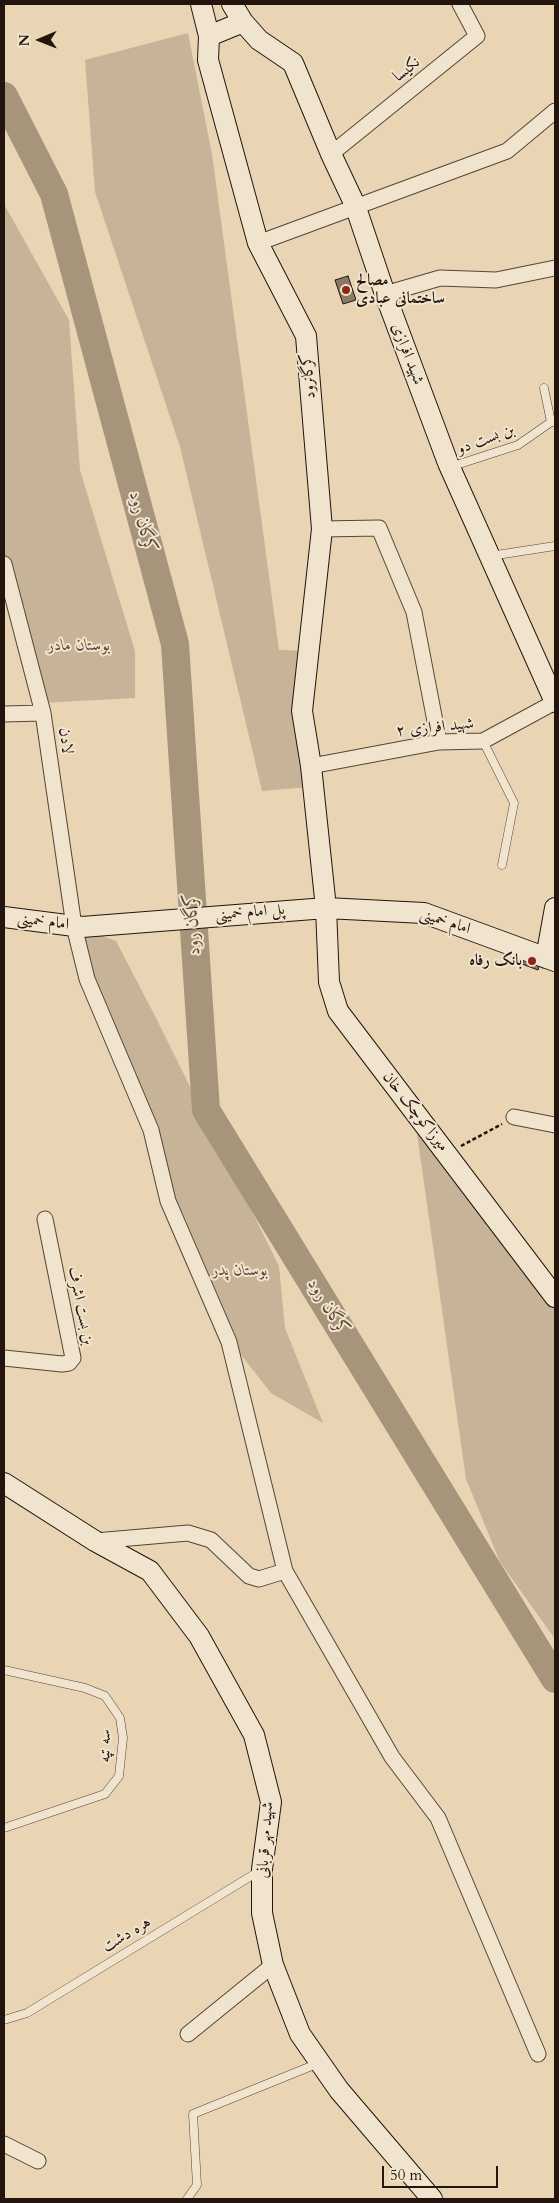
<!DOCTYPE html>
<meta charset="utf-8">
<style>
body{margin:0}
#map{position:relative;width:559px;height:2203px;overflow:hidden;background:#e9d5b4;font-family:Cardo,serif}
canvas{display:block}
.frame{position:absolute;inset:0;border:5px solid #23150d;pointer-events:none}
.north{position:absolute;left:15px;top:15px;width:50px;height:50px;-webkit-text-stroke:4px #f1e4ce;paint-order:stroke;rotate:269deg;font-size:14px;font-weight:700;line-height:20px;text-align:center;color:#23150d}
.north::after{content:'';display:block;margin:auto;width:18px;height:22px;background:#23150d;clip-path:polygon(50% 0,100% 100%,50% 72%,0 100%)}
.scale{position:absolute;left:382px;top:2166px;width:116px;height:22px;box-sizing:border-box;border:2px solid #23150d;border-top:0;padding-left:6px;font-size:15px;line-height:18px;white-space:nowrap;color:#23150d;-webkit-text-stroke:4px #f1e4ce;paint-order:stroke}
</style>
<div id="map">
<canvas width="559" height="2203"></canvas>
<div class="frame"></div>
<div class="north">N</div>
<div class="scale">50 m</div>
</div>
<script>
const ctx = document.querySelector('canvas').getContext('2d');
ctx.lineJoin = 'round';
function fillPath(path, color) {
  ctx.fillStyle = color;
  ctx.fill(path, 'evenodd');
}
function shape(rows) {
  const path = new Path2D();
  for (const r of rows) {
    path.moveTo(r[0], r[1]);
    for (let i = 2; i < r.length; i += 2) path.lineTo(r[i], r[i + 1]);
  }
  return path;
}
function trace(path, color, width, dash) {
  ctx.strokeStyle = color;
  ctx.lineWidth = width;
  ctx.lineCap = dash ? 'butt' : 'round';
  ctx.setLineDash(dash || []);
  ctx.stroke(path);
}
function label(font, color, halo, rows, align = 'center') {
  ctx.font = font + ' Cardo,Amiri,serif';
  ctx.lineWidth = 4;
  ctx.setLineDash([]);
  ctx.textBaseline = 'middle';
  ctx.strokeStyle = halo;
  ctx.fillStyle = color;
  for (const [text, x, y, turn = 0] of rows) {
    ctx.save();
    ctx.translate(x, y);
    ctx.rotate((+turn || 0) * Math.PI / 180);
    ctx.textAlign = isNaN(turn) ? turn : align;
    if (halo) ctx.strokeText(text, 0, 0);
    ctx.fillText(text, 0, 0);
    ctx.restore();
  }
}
fillPath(shape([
 [188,33,212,154,279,650,309,651,309,787,262,791,180,447,95,192,85,60],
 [4,204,69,320,80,470,135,651,135,698,41,703,4,563],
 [74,926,116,941,155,1016,279,1266,285,1328,323,1423,271,1393,231,1342,169,1201],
 [414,1113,555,1297,555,1639,500,1562,466,1479]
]), '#c7b498');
trace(shape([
 [4,96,54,194,175,644,206,1110,555,1679]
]), '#a6947b', 28);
const building = shape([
 [348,276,356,300,343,304,335,280,348,276],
 [526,952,542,957,538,970,522,964,526,952]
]);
fillPath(building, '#8a7964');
trace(building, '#23150d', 1);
const lane = shape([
 [544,388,551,422],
 [450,467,518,445,551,422,555,422],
 [490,556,555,546],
 [483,741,514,803,502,865],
 [4,1670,85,1688,105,1696,120,1718,123,1738,119,1776,105,1794,4,1828],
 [4,2020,27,2013,261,1870],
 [187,2199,197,2185,193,2114,319,2063]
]);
const street = shape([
 [331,154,477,36,460,4],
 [258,243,507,151,555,111],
 [385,294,440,278,496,280,555,268],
 [322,529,379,528,414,612,439,742],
 [4,564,43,713,74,926,87,979,151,1130,168,1201,229,1342,285,1571,392,1757,438,1818,538,2054],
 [4,714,43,713],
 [311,766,439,742,483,741,555,702],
 [514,1117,555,1125],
 [4,1358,62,1364,69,1363,73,1358,45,1219],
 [95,1541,188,1533,211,1540,249,1576,259,1579,285,1571],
 [188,2034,273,1965],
 [4,2144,38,2161]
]);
const secondary = shape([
 [201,4,209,36,208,60,258,243,306,336,322,529,302,711,311,766,326,908,329,982,338,1011,555,1297],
 [232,4,243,22,259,40,293,63,331,154,355,205,385,294,448,463,555,702],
 [209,36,243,22],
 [4,917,82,927,326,908,424,913,555,961],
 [546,958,555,908],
 [4,1483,95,1541,150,1571,199,1636,254,1735,271,1802,262,1869,262,1913,273,1965,300,2034,339,2090,432,2199]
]);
trace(lane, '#544537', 9);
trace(street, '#544537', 17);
trace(secondary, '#23150d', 22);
trace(shape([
 [461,1146,502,1124]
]), '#23150d', 2.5, [4, 2.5]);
trace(lane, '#f1e4ce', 8);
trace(street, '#f1e4ce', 15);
trace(secondary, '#f1e4ce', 20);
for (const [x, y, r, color] of [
 [346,290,5,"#8f2418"],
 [532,961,5,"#8f2418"]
]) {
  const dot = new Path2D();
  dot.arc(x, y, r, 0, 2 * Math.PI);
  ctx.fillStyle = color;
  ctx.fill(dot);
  trace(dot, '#f1e4ce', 2);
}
label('16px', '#23150d', '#f1e4ce', [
 ["نکیسا",407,70,-39],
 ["شهید افرازی",407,354,69],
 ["کرگانرود",309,376,-95],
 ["بن بست دو",486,440,-20],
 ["شهید افرازی ۲",435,728,-6],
 ["لادن",65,741,82],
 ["پل امام خمینی",250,913,-5],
 ["امام خمینی",43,922,7],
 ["امام خمینی",445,922,18],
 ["میرزاکوچک خان",415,1112,52],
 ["بن بست اشرف",80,1306,79],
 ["سه تپه",106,1746,-89],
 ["شهید مهر قربانی",266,1840,-86],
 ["هره دشت",127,1935,-31]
]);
label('bold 16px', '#23150d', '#f1e4ce', [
 ["مصالح",356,281],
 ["ساختمانی عبادی",356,299],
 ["بانک رفاه",522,961,"right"]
], 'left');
label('italic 16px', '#544537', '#f1e4ce', [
 ["بوستان مادر",79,646],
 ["بوستان پدر",240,1271]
]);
label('italic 18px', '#574839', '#f1e4ce', [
 ["کرگان رود",142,523,75],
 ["کرگان رود",193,923,-94],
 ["کرگان رود",328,1308,58]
]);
</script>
